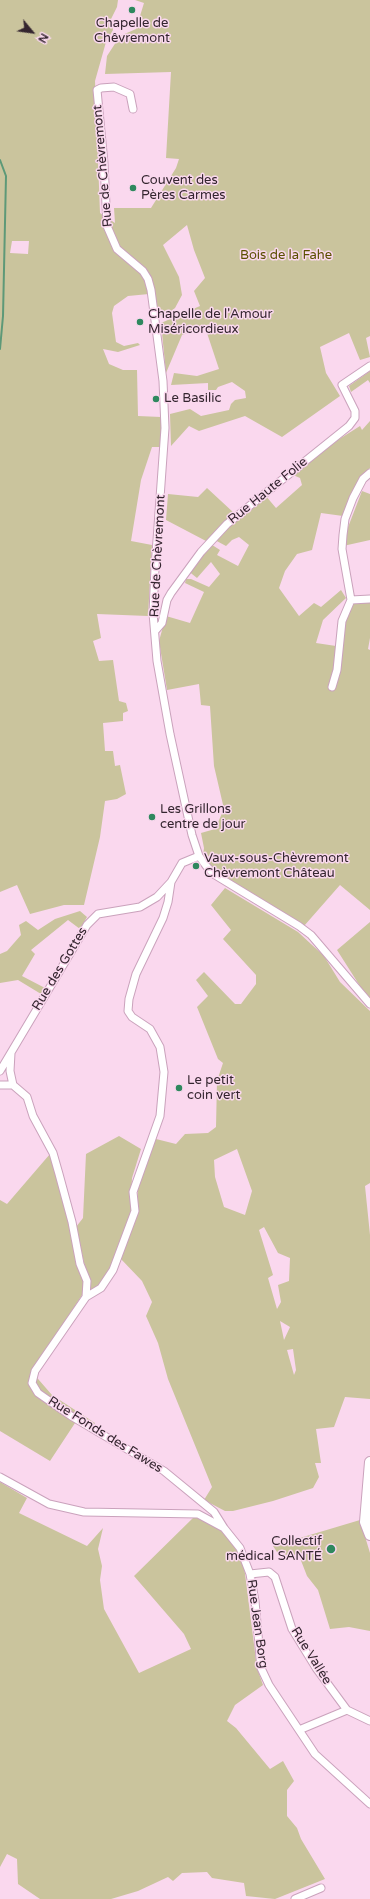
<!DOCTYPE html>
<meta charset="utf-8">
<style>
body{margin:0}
#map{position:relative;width:370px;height:1899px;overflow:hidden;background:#fad8ee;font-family:"Varela Round",sans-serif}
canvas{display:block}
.north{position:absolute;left:12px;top:12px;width:40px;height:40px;-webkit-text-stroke:3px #fad8ee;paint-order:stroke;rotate:119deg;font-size:11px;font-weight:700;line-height:16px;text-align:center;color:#34252f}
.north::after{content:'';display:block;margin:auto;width:14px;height:18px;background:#34252f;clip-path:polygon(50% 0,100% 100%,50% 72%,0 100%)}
</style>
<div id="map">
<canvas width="370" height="1899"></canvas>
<div class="north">N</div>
</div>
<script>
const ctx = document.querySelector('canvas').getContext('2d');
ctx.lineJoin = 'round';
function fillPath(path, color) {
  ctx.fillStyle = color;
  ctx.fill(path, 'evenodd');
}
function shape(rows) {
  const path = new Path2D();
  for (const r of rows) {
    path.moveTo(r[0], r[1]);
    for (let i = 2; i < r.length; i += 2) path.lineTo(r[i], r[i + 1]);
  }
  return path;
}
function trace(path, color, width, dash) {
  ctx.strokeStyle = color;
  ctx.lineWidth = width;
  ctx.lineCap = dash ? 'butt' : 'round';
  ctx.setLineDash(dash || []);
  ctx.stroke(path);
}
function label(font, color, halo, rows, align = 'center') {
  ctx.font = font + ' "Varela Round",sans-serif';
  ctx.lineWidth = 3;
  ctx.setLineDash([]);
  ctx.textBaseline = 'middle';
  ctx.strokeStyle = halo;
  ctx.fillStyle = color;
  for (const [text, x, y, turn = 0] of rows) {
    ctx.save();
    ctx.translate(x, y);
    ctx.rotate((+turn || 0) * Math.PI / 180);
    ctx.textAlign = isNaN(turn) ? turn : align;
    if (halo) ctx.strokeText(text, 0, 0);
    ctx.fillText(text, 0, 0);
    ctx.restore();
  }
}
fillPath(shape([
 [0,0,118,0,117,7,111,19,113,30,106,42,95,81,100,213,115,223,114,208,151,208,176,168,179,159,166,158,171,72,105,74,107,56,120,36,136,29,144,3,135,0,370,0,370,336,366,338,370,357,360,360,349,333,320,347,326,373,340,396,282,437,245,416,199,431,189,426,171,446,170,414,190,409,201,416,229,410,231,404,235,400,246,398,245,391,232,382,218,387,216,390,208,390,208,383,171,385,174,373,197,376,219,369,205,327,182,335,166,373,161,323,200,306,194,291,205,278,194,250,187,225,163,245,179,277,182,295,175,308,166,315,153,316,149,294,128,296,114,306,112,313,116,342,124,346,138,343,140,345,118,352,103,349,109,364,123,370,137,370,138,416,161,417,162,447,152,447,141,480,131,541,152,545,148,616,97,614,101,638,93,641,99,661,113,660,119,701,126,703,128,711,123,713,123,721,103,723,105,751,113,751,115,766,120,765,126,794,117,799,105,801,100,837,84,905,64,905,30,914,17,885,0,892],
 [12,241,29,241,28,254,10,253],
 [370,371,370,383,368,380,351,392,349,386],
 [370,421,370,468,361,476,343,516,321,513,312,550,297,554,285,571,279,588,299,616,314,603,321,607,341,590,346,598,323,620,316,643,336,646,342,619,354,600,370,603,370,638,368,649,370,650,370,910,340,885,304,926,216,871,203,856,204,848,201,833,215,829,224,809,214,766,210,706,201,705,199,684,167,690,159,641,166,616,190,623,204,592,185,583,186,579,191,579,209,587,220,574,211,562,197,578,187,570,209,543,220,550,217,555,238,566,249,545,239,537,232,540,226,546,213,539,265,495,276,508,302,485,300,478,293,475,322,450,360,426,362,430],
 [207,488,234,513,206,541,166,520,168,494,198,497],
 [362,491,370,494,370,540,343,546,345,535],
 [225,888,298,932,324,956,340,982,370,1011,370,1183,365,1186,370,1235,370,1399,345,1397,334,1427,316,1429,321,1463,315,1463,319,1477,313,1488,273,1501,233,1511,225,1511,204,1500,212,1487,168,1379,158,1343,146,1316,152,1302,142,1281,120,1258,99,1288,90,1291,90,1281,85,1267,76,1227,83,1218,86,1154,119,1136,141,1149,132,1178,131,1201,137,1201,139,1178,148,1153,156,1139,176,1144,185,1134,208,1133,216,1127,217,1081,223,1063,218,1059,197,1007,208,996,196,980,204,972,235,1004,241,1004,256,984,256,975,223,939,231,930,211,905],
 [237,1149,252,1191,245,1215,224,1207,215,1177,214,1160],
 [264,1227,278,1253,290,1258,289,1281,278,1285,281,1302,277,1309,268,1278,273,1275,259,1230],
 [280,1321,290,1327,284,1340],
 [293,1349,296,1370,294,1375,287,1350],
 [80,911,87,917,80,929,68,920,31,950,35,954,22,976,45,988,41,994,18,980,0,983,0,954,7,951,21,935,19,925,26,921,38,930,55,919],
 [370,922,370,998,365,994,337,950],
 [50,1154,85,1275,84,1292,32,1372,52,1395,95,1423,91,1428,77,1420,50,1461,0,1431,0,1200,7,1204],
 [0,1482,27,1498,19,1513,87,1546,103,1528,98,1549,102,1566,100,1580,104,1609,139,1673,191,1649,184,1634,134,1576,194,1517,216,1526,235,1545,244,1566,257,1668,263,1685,235,1705,227,1721,236,1728,270,1769,283,1761,294,1781,287,1790,287,1816,297,1828,301,1839,325,1879,275,1899,246,1896,244,1883,212,1878,207,1872,182,1873,173,1881,168,1877,138,1891,111,1899,40,1899,18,1884,17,1859,7,1854,0,1867],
 [360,1520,370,1553,370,1631,349,1627,330,1629,318,1590,307,1576,300,1558,296,1555,290,1556,277,1552,273,1546]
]), '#cac49d');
trace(shape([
 [0,160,6,176,3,316,0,349]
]), '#5d9978', 2);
const minor = shape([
 [133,109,130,94,114,87,101,88,97,90,104,163,107,226,117,249,143,271,148,279,151,290,163,381,165,428,155,568,153,613,157,661,170,734,192,835,199,856,207,867,215,875,299,926,311,935,370,1004],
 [351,600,370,599],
 [155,631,162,623,167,600,171,593,201,552,227,524,349,426,355,418,355,411,342,385,370,366],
 [332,687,337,670,342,621,351,600,342,549,343,535,345,519,353,498,363,479,370,473],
 [171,882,168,902,163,918,136,974,129,999,128,1011,132,1017,150,1029,160,1047,164,1072,160,1116,133,1192,135,1211,113,1270,101,1288,86,1297,35,1371,32,1383,38,1393,71,1416,164,1471,214,1512,224,1528],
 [11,1053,10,1071,13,1085,27,1097,33,1116,53,1153,59,1174,72,1222,80,1264,87,1281,86,1297],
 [0,1071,87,925,98,914,140,907,157,897,171,882,182,863,199,856],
 [0,1085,13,1085],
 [0,1477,49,1504,84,1512,198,1514,224,1528,240,1548,250,1574,255,1601,261,1668,269,1685,315,1754,370,1804],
 [250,1574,269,1572,275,1577,292,1629,316,1668,347,1710,370,1721],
 [299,1730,347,1710],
 [295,1899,321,1888]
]);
const secondary = shape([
 [370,1462,365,1522,370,1535]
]);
trace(minor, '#caa2bc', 9);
trace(secondary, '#caa2bc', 12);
trace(minor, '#fff', 7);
trace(secondary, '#fff', 10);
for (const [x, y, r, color] of [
 [132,10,4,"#2e885e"],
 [133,188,4,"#2e885e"],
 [140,322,4,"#2e885e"],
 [156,399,4,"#2e885e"],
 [152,817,4,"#2e885e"],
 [196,866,4,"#2e885e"],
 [179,1088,4,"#2e885e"],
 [331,1549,5,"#2e885e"]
]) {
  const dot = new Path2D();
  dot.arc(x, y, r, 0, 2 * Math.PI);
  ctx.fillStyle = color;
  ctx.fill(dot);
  trace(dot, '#fad8ee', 1.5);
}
label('13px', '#34252f', '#fad8ee', [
 ["Chapelle de",132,24,"center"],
 ["Chêvremont",132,39,"center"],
 ["Couvent des",141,181],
 ["Pères Carmes",141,196],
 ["Chapelle de l'Amour",148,315],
 ["Miséricordieux",148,330],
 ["Le Basilic",164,399],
 ["Les Grillons",160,810],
 ["centre de jour",160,825],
 ["Vaux-sous-Chèvremont",204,859],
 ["Chèvremont Château",204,874],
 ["Le petit",187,1081],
 ["coin vert",187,1096],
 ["Collectif",322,1542,"right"],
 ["médical SANTÉ",322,1557,"right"]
], 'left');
label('13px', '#34252f', '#fad8ee', [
 ["Rue de Chèvremont",103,166,-95],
 ["Rue Haute Folie",268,491,-39],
 ["Rue de Chèvremont",158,556,-87],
 ["Rue des Gottes",60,969,-59],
 ["Rue Fonds des Fawes",105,1435,32],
 ["Rue Jean Borg",257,1624,82],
 ["Rue Vallée",311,1656,58]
]);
label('13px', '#5a4f00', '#fad8ee', [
 ["Bois de la Fahe",286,256]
]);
</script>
